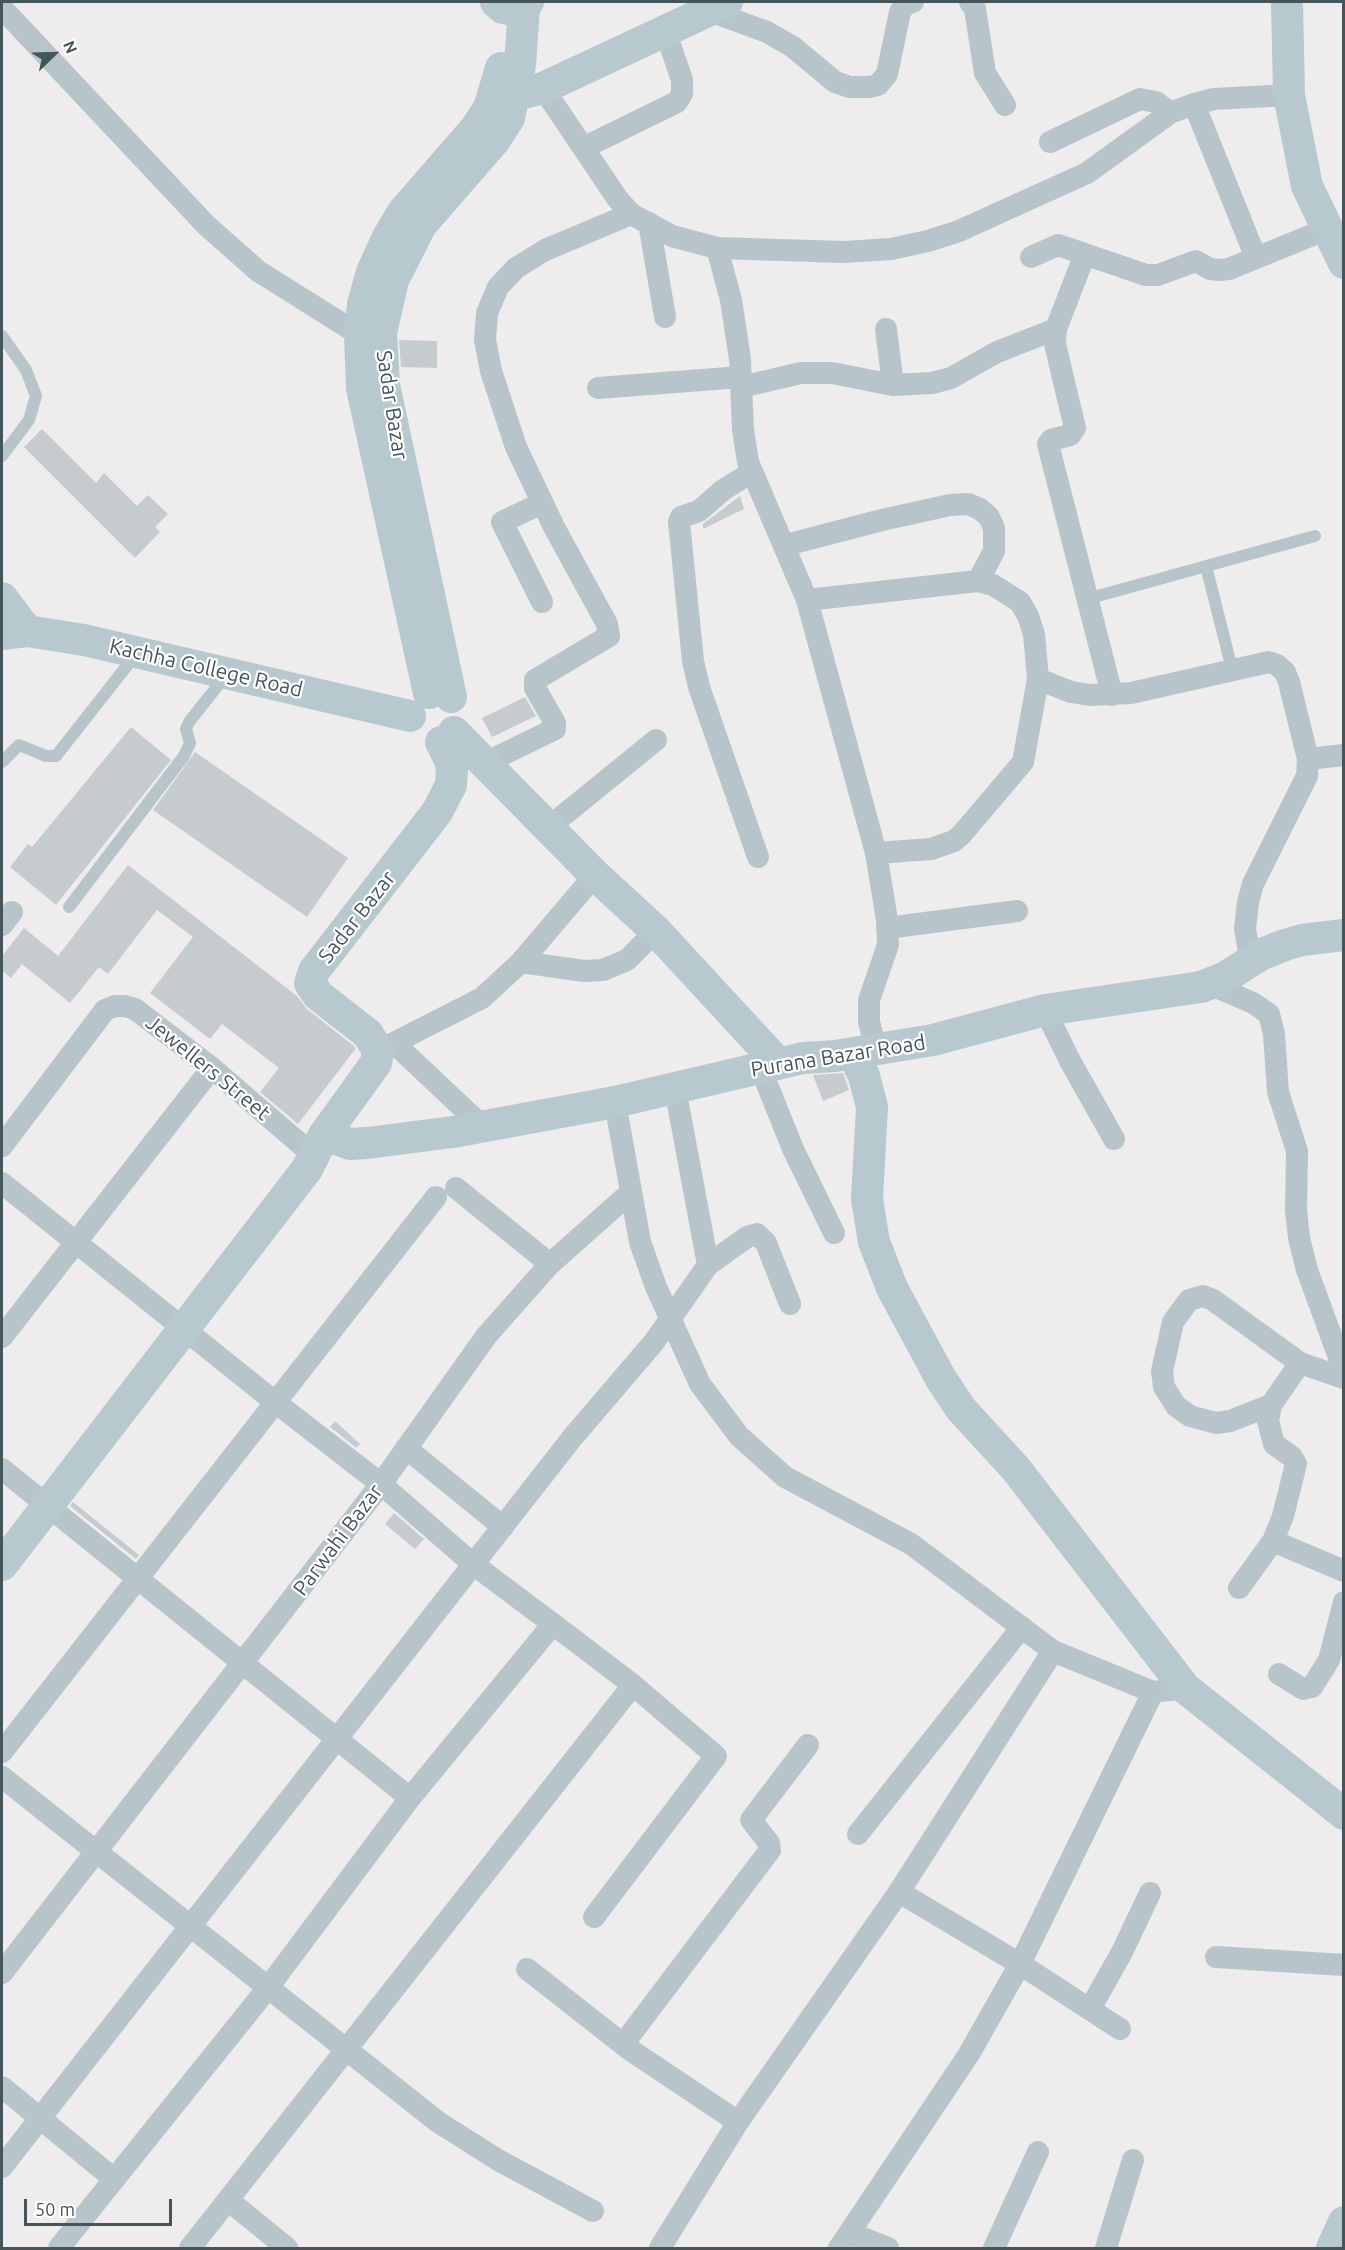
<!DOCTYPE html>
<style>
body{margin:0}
#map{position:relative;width:1345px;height:2250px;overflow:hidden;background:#efeced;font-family:Ubuntu,sans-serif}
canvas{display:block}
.frame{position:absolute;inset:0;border:3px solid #45555a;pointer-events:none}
.north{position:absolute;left:24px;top:24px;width:60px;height:60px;-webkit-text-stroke:4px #fff;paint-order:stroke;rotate:67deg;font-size:16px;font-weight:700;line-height:24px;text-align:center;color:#45555a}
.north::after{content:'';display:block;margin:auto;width:21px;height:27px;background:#45555a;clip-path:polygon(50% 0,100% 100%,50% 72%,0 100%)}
.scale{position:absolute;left:24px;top:2199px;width:148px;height:27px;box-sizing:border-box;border:3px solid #45555a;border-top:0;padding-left:8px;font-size:18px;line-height:21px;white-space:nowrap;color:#45555a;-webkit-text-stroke:4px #fff;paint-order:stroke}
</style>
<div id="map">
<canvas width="1345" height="2250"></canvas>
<div class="frame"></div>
<div class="north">N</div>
<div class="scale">50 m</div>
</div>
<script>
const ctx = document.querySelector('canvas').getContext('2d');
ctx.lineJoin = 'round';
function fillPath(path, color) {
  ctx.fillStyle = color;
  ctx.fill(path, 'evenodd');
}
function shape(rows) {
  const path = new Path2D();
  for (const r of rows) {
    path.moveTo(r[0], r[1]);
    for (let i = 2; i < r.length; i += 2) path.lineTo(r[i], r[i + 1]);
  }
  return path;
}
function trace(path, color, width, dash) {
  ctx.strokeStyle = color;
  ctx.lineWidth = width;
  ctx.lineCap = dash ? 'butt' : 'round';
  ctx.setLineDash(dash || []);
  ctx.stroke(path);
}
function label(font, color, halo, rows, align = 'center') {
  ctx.font = font + ' Ubuntu,sans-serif';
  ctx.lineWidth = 4.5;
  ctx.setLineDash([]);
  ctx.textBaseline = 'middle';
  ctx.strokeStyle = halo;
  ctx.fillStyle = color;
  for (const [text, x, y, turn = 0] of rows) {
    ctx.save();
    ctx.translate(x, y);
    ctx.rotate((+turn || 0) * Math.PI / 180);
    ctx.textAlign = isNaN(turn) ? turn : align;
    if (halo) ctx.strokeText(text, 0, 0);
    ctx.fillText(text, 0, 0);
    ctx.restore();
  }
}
fillPath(shape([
 [399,340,437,341,437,368,401,367],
 [42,429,96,483,104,473,137,506,148,495,168,514,155,527,160,532,135,558,24,447],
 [740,496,744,509,703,529,703,524],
 [525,697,536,716,492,737,482,718],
 [131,727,171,760,56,905,10,867,28,844,32,847],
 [195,752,348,858,307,917,153,810],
 [128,865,297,996,307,1009,354,1046,356,1048,298,1124,260,1092,279,1068,222,1024,210,1039,150,993,193,937,157,910,108,974,99,967,70,1003,22,964,11,978,2,971,2,956,24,928,58,956],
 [843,1073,849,1090,823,1101,813,1075],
 [335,1421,360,1444,356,1448,358,1449,330,1427],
 [73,1502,139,1555,136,1559,70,1506],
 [394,1513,424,1539,415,1549,385,1524]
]), '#c6cbd0');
trace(shape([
 [2,336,26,370,36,396,29,420,2,456],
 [1206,566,1232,669],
 [1087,599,1315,536],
 [2,762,19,745,46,756,56,756,137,653],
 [69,907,184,756,190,743,186,729,189,722,227,674]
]), '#b7c5ca', 12);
trace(shape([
 [970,2,975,9,985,73,1005,105],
 [2,8,206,225,258,271,371,342],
 [707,10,767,32,793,47,835,82,850,87,869,87,878,85,887,74,900,12,906,4,913,2],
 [543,88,617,198,631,214],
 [1194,104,1256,258],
 [1050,142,1140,99,1156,102,1170,113],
 [583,148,677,102,682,94,682,80,665,30],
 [649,223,665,317],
 [717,248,731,300,740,359,743,430,748,462,807,600,876,853,887,920,888,945,869,1000,869,1022,876,1049],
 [1085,254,1056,329,1055,344,1075,428,1070,435,1051,440,1048,444,1112,695],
 [1031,257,1058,245,1146,275,1158,275,1196,261,1210,269,1219,270,1229,269,1327,229],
 [886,329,893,385],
 [741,387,801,373,832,373,893,385,932,383,951,378,997,352,1056,329],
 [598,388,741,377],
 [752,472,723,490,699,511,681,517,679,522,693,661,699,687,758,857],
 [786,545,882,520,950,505,968,504,980,509,989,517,994,528,994,551,978,581],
 [807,600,978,581,993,585,1020,602,1028,616,1034,634,1038,679,1071,692,1090,695,1131,693,1269,662,1277,665,1285,672,1289,682,1308,759,1344,755],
 [542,602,502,522,542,503],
 [485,763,555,729,555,723,535,688,535,680,609,636,607,624,554,527,516,447,491,371,485,340,487,313,498,287,516,268,545,250,631,214,672,236,717,248,844,252,891,249,928,241,959,231,1087,173,1170,113,1191,105,1214,99,1289,95],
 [549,827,656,740],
 [876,853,931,849,954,841,962,834,1023,762,1038,679],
 [2,925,12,912],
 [887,928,1017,911],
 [1251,961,1245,929,1248,902,1253,884,1307,776,1308,759],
 [521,962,584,971,603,970,627,960,656,931],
 [1209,984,1253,1003,1269,1014,1274,1034,1278,1092,1297,1151,1296,1210,1299,1238,1307,1270,1344,1371],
 [1045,1010,1070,1061,1114,1139],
 [394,1043,481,1125],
 [378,1051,482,998,521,962,595,875],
 [760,1067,793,1149,834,1233],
 [675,1088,708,1265],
 [615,1102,640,1242,656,1287,700,1384,739,1436,785,1477,911,1544,1053,1651,1153,1692,1185,1688],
 [2,1146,105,1010,115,1006,125,1006,135,1009,212,1068,305,1148],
 [2,1183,275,1402,381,1484,473,1564,553,1624],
 [456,1188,550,1264],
 [2,1337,212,1068],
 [1300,1363,1271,1405,1268,1421,1274,1444,1292,1457,1296,1464,1283,1516,1273,1541,1344,1571],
 [1271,1405,1230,1421,1216,1423,1190,1416,1176,1406,1164,1387,1162,1371,1173,1322,1189,1300,1203,1296,1213,1300,1300,1363,1344,1378],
 [406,1448,503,1527],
 [2,1469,410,1798],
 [1239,1588,1273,1541],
 [1279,1674,1303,1689,1312,1687,1329,1660,1344,1602],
 [2,1752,436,1197],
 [2,1777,438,2122,498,2160,593,2211],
 [858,1834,1022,1627],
 [899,1892,1020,1964,1120,2029],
 [1216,1957,1344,1965],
 [527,1969,629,2049,738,2122],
 [2,1973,381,1484,487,1335,550,1264,630,1193],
 [1090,2009,1122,1952,1150,1893],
 [624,2043,770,1850,769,1843,751,1820,808,1745],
 [2,2087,114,2179],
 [2,2167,572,1438,654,1342,708,1265,747,1237,757,1234,766,1243,790,1304],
 [228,2200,287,2248],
 [850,2233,888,2248],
 [59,2248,267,1989,410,1798,553,1624,633,1685,716,1756,594,1917],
 [190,2248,633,1685],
 [660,2248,738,2122,899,1892,1053,1651],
 [839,2248,969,2054,1020,1964,1153,1692],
 [994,2248,1038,2152],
 [1106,2248,1133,2160]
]), '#b7c5ca', 22);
trace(shape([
 [496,2,503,8,514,10,528,2],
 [1287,2,1289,95,1307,186,1344,263],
 [496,92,516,95,543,88,727,2],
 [2,598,27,631],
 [2,634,27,631,84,640,410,716],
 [429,693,362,388,360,336,363,304,372,272,388,237,403,212,476,128,489,108,501,68],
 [451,697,384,385,381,333,393,280,421,225,494,141,509,118,520,65,524,6],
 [454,732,595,875,656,931,778,1063],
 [853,1053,864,1076,872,1107,867,1199,874,1242,892,1288,941,1379,961,1409,1016,1469,1185,1688,1344,1814],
 [324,1135,350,1144,367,1143,453,1132,615,1102,803,1058,835,1056,933,1040,1045,1010,1201,987,1224,978,1262,954,1285,945,1302,940,1344,935],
 [2,1565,307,1169,324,1135,376,1063,378,1051,368,1034,318,995,310,983,314,971,437,812,451,785,452,771,450,760,441,742],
 [1332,2248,1344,2222]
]), '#b7c8cf', 32);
label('21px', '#45555a', '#fff', [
 ["Sadar Bazar",392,405,81],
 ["Kachha College Road",206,668,13],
 ["Sadar Bazar",357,917,-52],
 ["Purana Bazar Road",838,1056,-9],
 ["Jewellers Street",208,1068,39],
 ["Parwahi Bazar",338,1540,-53]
]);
</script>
